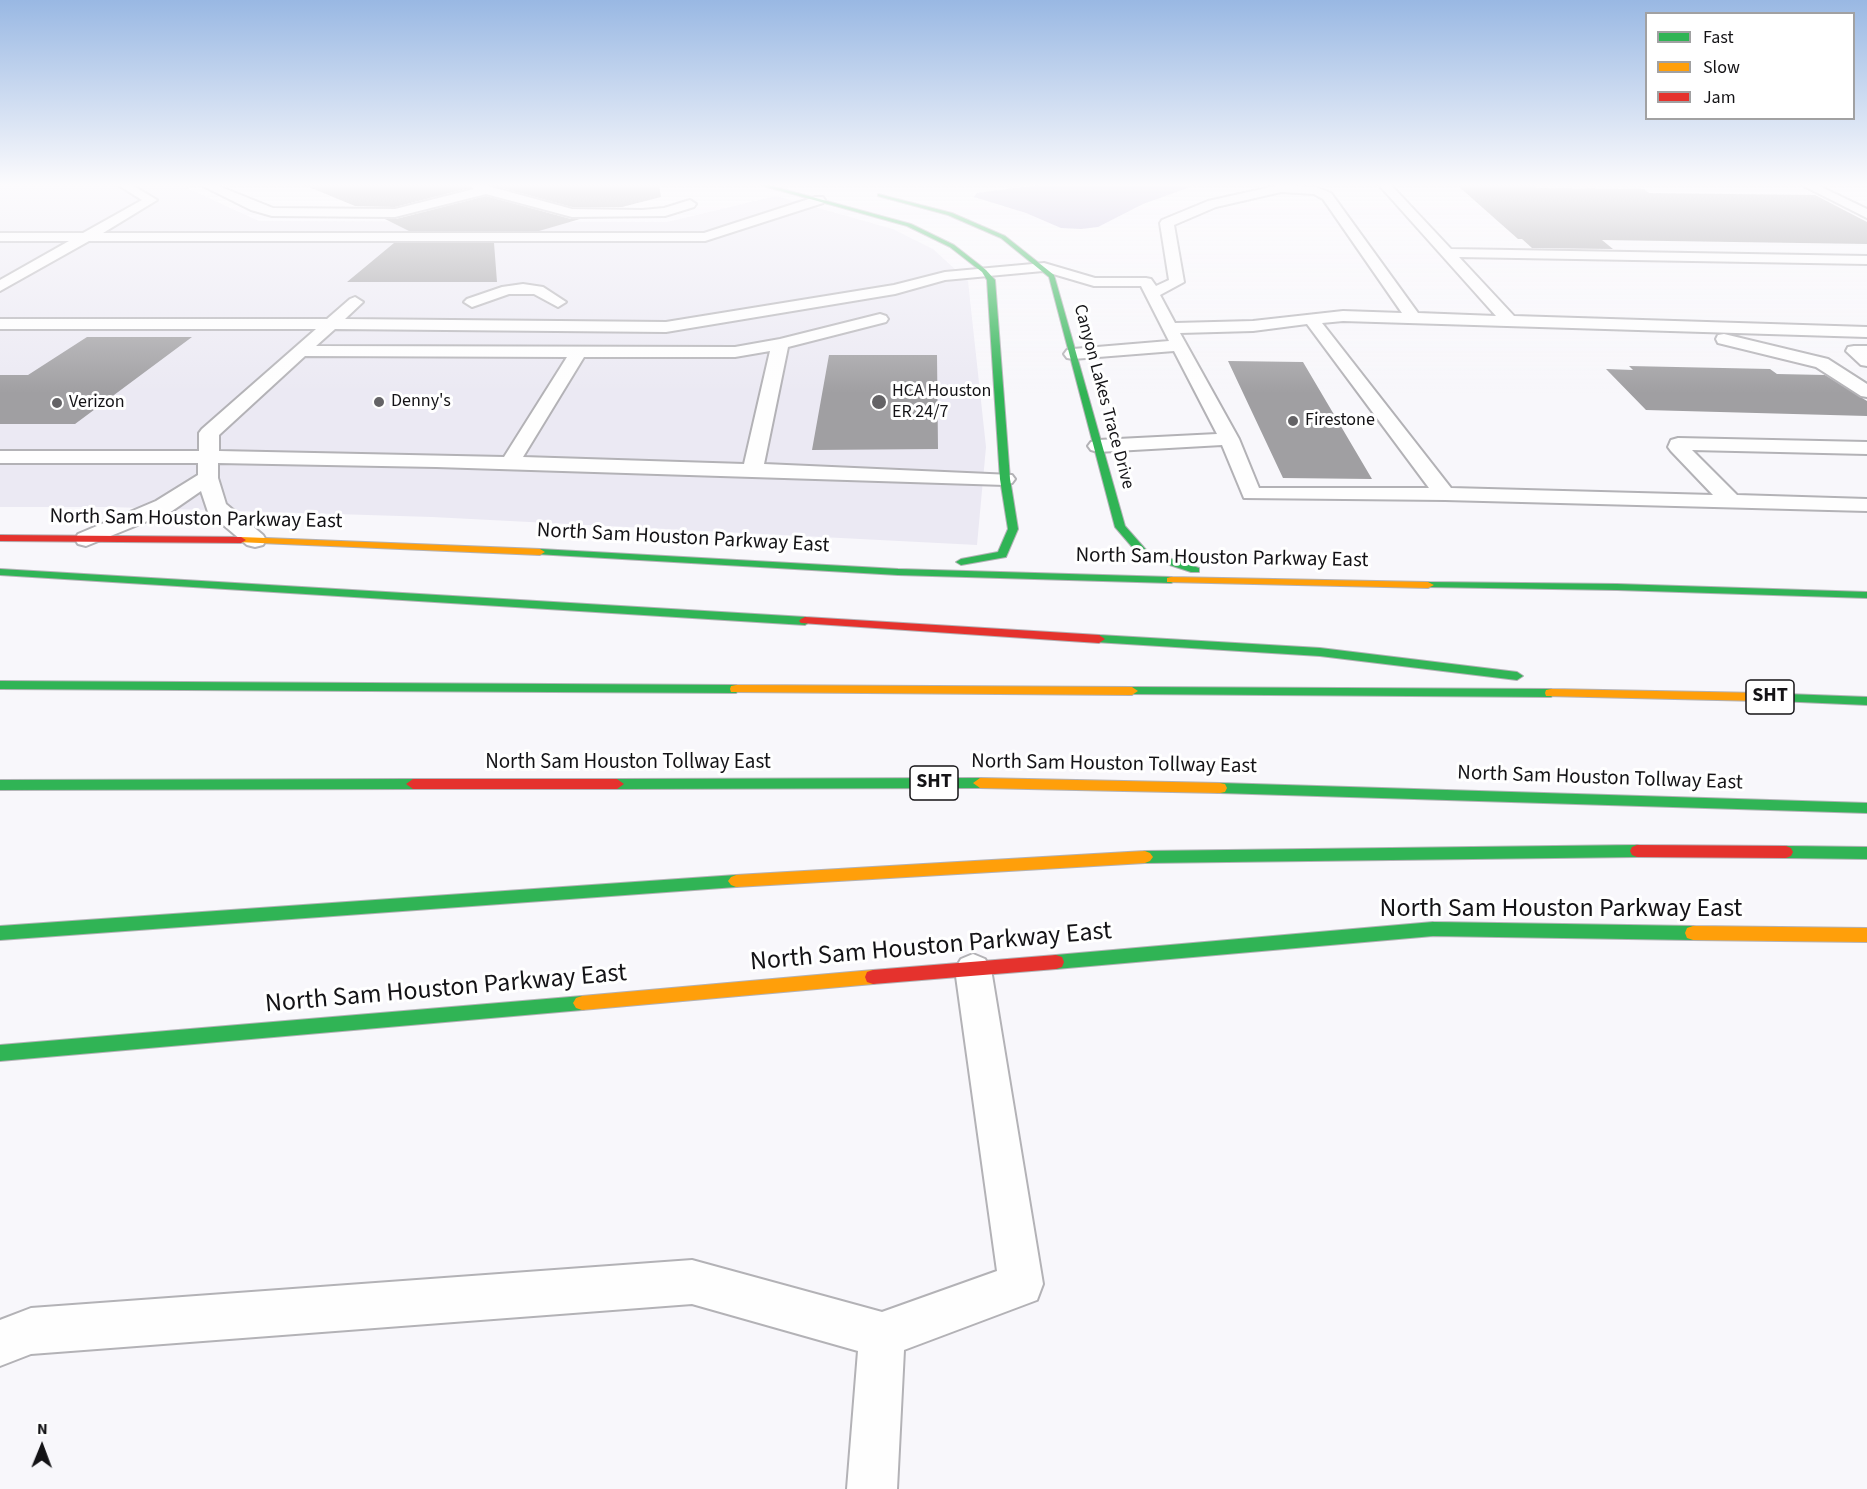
<!DOCTYPE html>
<style>
body{margin:0}
#map{position:relative;width:1867px;height:1489px;overflow:hidden;background:#f8f7fb;font-family:"Source Sans 3",sans-serif}
canvas{display:block}
.legend{position:absolute;left:1645px;top:12px;width:210px;height:108px;box-sizing:border-box;background:#fff;border:2px solid #a1a1a2;margin:0;padding:8px 10px;list-style:none;font-size:18px;color:#141316}
.legend li{display:flex;align-items:center;gap:12px;height:30px}
.legend b{width:30px;border:2px solid #a1a1a2}
.north{position:absolute;left:12px;top:1417px;width:60px;height:60px;-webkit-text-stroke:4px #fff;paint-order:stroke;rotate:1deg;font-size:16px;font-weight:700;line-height:24px;text-align:center;color:#141316}
.north::after{content:'';display:block;margin:auto;width:21px;height:27px;background:#141316;clip-path:polygon(50% 0,100% 100%,50% 72%,0 100%)}
</style>
<div id="map">
<canvas width="1867" height="1489"></canvas>
<ul class="legend">
<li><b style="height:8px;background:#30b455"></b>Fast</li>
<li><b style="height:8px;background:#ff9f0a"></b>Slow</li>
<li><b style="height:8px;background:#e5322d"></b>Jam</li>
</ul>
<div class="north">N</div>
</div>
<script>
const ctx = document.querySelector('canvas').getContext('2d');
ctx.lineJoin = 'round';
function fillPath(path, color) {
  ctx.fillStyle = color;
  ctx.fill(path, 'evenodd');
}
function shape(rows) {
  const path = new Path2D();
  for (const r of rows) {
    path.moveTo(r[0], r[1]);
    for (let i = 2; i < r.length; i += 2) path.lineTo(r[i], r[i + 1]);
  }
  return path;
}
function trace(path, color, width, dash) {
  ctx.strokeStyle = color;
  ctx.lineWidth = width;
  ctx.lineCap = dash ? 'butt' : 'round';
  ctx.setLineDash(dash || []);
  ctx.stroke(path);
}
function label(font, color, halo, rows, align = 'center') {
  ctx.font = font + ' "Source Sans 3",sans-serif';
  ctx.lineWidth = 6;
  ctx.setLineDash([]);
  ctx.textBaseline = 'middle';
  ctx.strokeStyle = halo;
  ctx.fillStyle = color;
  for (const [text, x, y, turn = 0] of rows) {
    ctx.save();
    ctx.translate(x, y);
    ctx.rotate((+turn || 0) * Math.PI / 180);
    ctx.textAlign = isNaN(turn) ? turn : align;
    if (halo) ctx.strokeText(text, 0, 0);
    ctx.fillText(text, 0, 0);
    ctx.restore();
  }
}
fillPath(shape([
 [0,185,180,185,259,221,667,222,776,196,893,229,933,249,968,281,986,447,977,545,432,517,109,507,0,507]
]), '#ebe9f3');
fillPath(shape([
 [1039,185,1196,185,1143,204,1098,227,1081,229,1061,228,1026,213,974,197,977,193]
]), '#c4bedb');
fillPath(shape([
 [304,185,466,185,469,188,395,207,355,206],
 [491,185,659,185,661,197,622,207,572,207],
 [1457,185,1533,185,1537,188,1644,189,1649,193,1815,195,1867,222,1867,244,1602,240,1613,249,1532,248,1522,239,1518,239],
 [486,196,571,219,580,219,539,231,409,231,385,219,396,219],
 [394,243,494,243,497,282,347,282],
 [87,337,192,337,75,424,0,424,0,375,28,375],
 [829,355,937,355,938,449,812,450],
 [1228,361,1303,362,1372,479,1283,478],
 [1629,366,1770,369,1777,374,1825,375,1867,401,1867,416,1646,410,1606,369,1633,370]
]), '#a09fa2');
const lane = shape([
 [118,185,132,185,157,200,103,233,704,233,815,197,823,197,825,200,823,203,705,241,89,241,0,291,0,280,69,241,0,241,0,233,83,233,142,200,118,185],
 [201,185,216,185,273,208,395,209,474,189,468,185,484,185,572,209,642,210,664,208,690,200,696,204,694,207,665,216,572,217,486,194,395,217,272,216,251,210,201,185],
 [1280,185,1316,187,1331,193,1418,313,1496,316,1379,185,1391,185,1451,249,1867,256,1867,264,1459,257,1514,316,1867,327,1867,337,1343,321,1322,323,1451,488,1713,495,1671,451,1668,447,1671,440,1678,438,1867,442,1867,454,1692,450,1737,495,1867,499,1867,511,1445,500,1244,498,1222,445,1098,452,1091,450,1088,446,1091,442,1098,440,1217,434,1174,351,1073,359,1067,358,1064,354,1067,350,1073,349,1169,341,1141,286,1094,286,1043,271,945,280,895,294,666,332,335,329,316,346,735,347,780,339,880,314,886,316,888,319,886,322,788,347,764,464,1012,475,1015,479,1012,483,1005,485,436,467,218,463,218,478,226,504,263,535,266,540,263,545,255,547,247,545,208,512,201,491,172,511,86,546,78,544,75,539,78,534,156,501,198,475,198,463,0,463,0,451,199,451,199,433,202,429,316,329,0,329,0,319,327,319,350,299,355,297,363,302,345,319,666,322,894,285,945,272,1044,263,1095,278,1146,278,1151,279,1156,286,1169,280,1160,223,1162,220,1208,201,1280,185],
 [1281,192,1314,194,1323,199,1402,313,1343,311,1253,321,1175,323,1160,295,1184,282,1174,225,1216,207,1281,192],
 [1307,324,1429,488,1259,488,1239,439,1180,333,1253,331,1307,324],
 [770,351,744,464,523,457,584,357,735,357,770,351],
 [305,356,567,357,504,457,219,451,219,435,305,356],
 [1802,185,1817,185,1867,209,1867,218,1802,185],
 [523,284,543,287,566,302,558,307,534,294,509,294,472,307,464,302,467,299,502,287,523,284],
 [1724,334,1828,359,1867,384,1867,397,1861,396,1816,367,1718,343,1716,339,1718,335,1724,334],
 [1854,346,1867,346,1867,366,1861,365,1846,351,1848,347,1854,346],
 [973,954,985,959,991,969,1043,1284,1037,1300,904,1350,897,1489,847,1489,858,1351,692,1304,31,1354,0,1366,0,1320,31,1308,692,1260,882,1312,997,1271,955,969,961,959,973,954]
]);
const fast = shape([
 [760,185,768,185,911,224,954,245,986,270,995,280,1010,479,1018,529,1006,557,961,565,956,562,961,559,998,552,1008,529,1000,479,987,280,982,272,950,247,907,226,760,185],
 [878,194,952,213,1005,236,1054,275,1125,526,1147,551,1199,568,1199,572,1191,572,1139,555,1115,527,1049,277,1001,238,948,215,878,196,878,194],
 [540,549,898,569,1171,577,1177,580,1171,583,898,575,536,554,535,552,540,549],
 [0,569,805,617,811,621,805,625,0,575,0,569],
 [1428,582,1617,584,1867,592,1867,598,1617,590,1424,587,1424,583,1428,582],
 [1099,635,1320,648,1517,672,1523,676,1517,680,1320,656,1095,642,1093,639,1095,636,1099,635],
 [0,681,736,685,742,689,736,693,0,689,0,681],
 [1132,687,1551,689,1557,693,1551,697,1127,694,1126,691,1132,687],
 [1760,693,1867,697,1867,705,1755,700,1754,697,1760,693],
 [980,778,987,783,980,788,617,789,610,784,617,779,980,778],
 [413,779,420,784,413,789,0,790,0,780,413,779],
 [1220,783,1867,803,1867,813,1220,793,1215,792,1213,788,1215,784,1220,783],
 [1637,845,1642,847,1644,851,1642,855,1637,857,1145,863,1140,861,1137,857,1140,853,1145,851,1637,845],
 [1786,846,1867,847,1867,859,1786,858,1781,856,1779,852,1781,848,1786,846],
 [736,875,741,877,744,881,741,885,736,887,0,940,0,926,736,875],
 [1433,922,1693,926,1699,928,1701,933,1699,938,1693,940,1433,936,1056,969,1050,967,1048,962,1050,957,1056,955,1433,922],
 [582,996,588,998,591,1003,588,1008,582,1010,0,1061,0,1045,582,996]
]);
const slow = shape([
 [241,537,540,549,545,552,540,555,237,542,236,540,241,537],
 [1171,577,1428,582,1434,585,1428,588,1167,582,1167,578,1171,577],
 [736,685,1132,687,1138,691,1132,695,731,692,730,689,731,686,736,685],
 [1551,689,1760,693,1766,697,1760,701,1546,696,1545,693,1546,690,1551,689],
 [980,778,1220,783,1225,784,1227,788,1225,792,1220,793,980,788,973,783,980,778],
 [1145,851,1150,853,1153,857,1150,861,1145,863,736,887,731,885,728,881,731,877,736,875,1145,851],
 [1693,926,1867,928,1867,942,1693,940,1687,938,1685,933,1687,928,1693,926],
 [873,970,879,972,881,977,879,982,873,984,582,1010,576,1008,573,1003,576,998,582,996,873,970]
]);
const jam = shape([
 [0,535,241,537,246,540,241,543,0,541,0,535],
 [805,617,1099,635,1105,639,1099,643,801,623,799,621,801,619,805,617],
 [413,779,617,779,624,784,617,789,413,789,406,784,413,779],
 [1637,845,1786,846,1791,848,1793,852,1791,856,1786,858,1637,857,1632,855,1630,851,1632,847,1637,845],
 [1056,955,1062,957,1064,962,1062,967,1056,969,873,984,867,982,865,977,867,972,873,970,1056,955]
]);
trace(lane, '#b3b2b6', 4);
trace(fast, '#b3b2b6', 2);
trace(slow, '#b3b2b6', 2);
trace(jam, '#b3b2b6', 2);
fillPath(lane, '#fefefe');
fillPath(fast, '#30b455');
fillPath(slow, '#ff9f0a');
fillPath(jam, '#e5322d');
const sky = ctx.createLinearGradient(0, 0, 0, 393);
sky.addColorStop(0, '#99b8e3');
sky.addColorStop(0.47, '#fcfbfd');
sky.addColorStop(1, '#fcfbfd00');
ctx.fillStyle = sky;
ctx.fillRect(0, 0, 1867, 393);
for (const [x, y, r, color] of [
 [379,402,6,"#646366"],
 [879,402,8,"#646366"],
 [57,403,6,"#646366"],
 [1293,421,6,"#646366"]
]) {
  const dot = new Path2D();
  dot.arc(x, y, r, 0, 2 * Math.PI);
  ctx.fillStyle = color;
  ctx.fill(dot);
  trace(dot, '#fff', 2);
}
label('18px', '#141316', '#fff', [
 ["HCA Houston",892,392],
 ["ER 24/7",892,413],
 ["Denny's",391,402],
 ["Verizon",69,403],
 ["Firestone",1305,421]
], 'left');
label('18px', '#141316', '#fff', [
 ["Canyon Lakes Trace Drive",1103,397,75]
]);
for (const [x, y, w] of [
 [1770,697,48],
 [934,783,48]
]) {
  const box = new Path2D();
  box.roundRect(x - w / 2, y - 17, w, 34, 4.5);
  ctx.fillStyle = '#fff';
  ctx.fill(box);
  trace(box, '#141316', 1.5);
}
label('bold 20px', '#141316', null, [
 ["SHT",1770,697],
 ["SHT",934,783]
]);
label('21px', '#141316', '#fff', [
 ["North Sam Houston Parkway East",196,520,1],
 ["North Sam Houston Parkway East",683,539,3],
 ["North Sam Houston Parkway East",1222,559,1],
 ["North Sam Houston Tollway East",628,763],
 ["North Sam Houston Tollway East",1114,765,1],
 ["North Sam Houston Tollway East",1600,779,2]
]);
label('26px', '#141316', '#fff', [
 ["North Sam Houston Parkway East",1561,910],
 ["North Sam Houston Parkway East",931,948,-5],
 ["North Sam Houston Parkway East",446,990,-5]
]);
</script>
